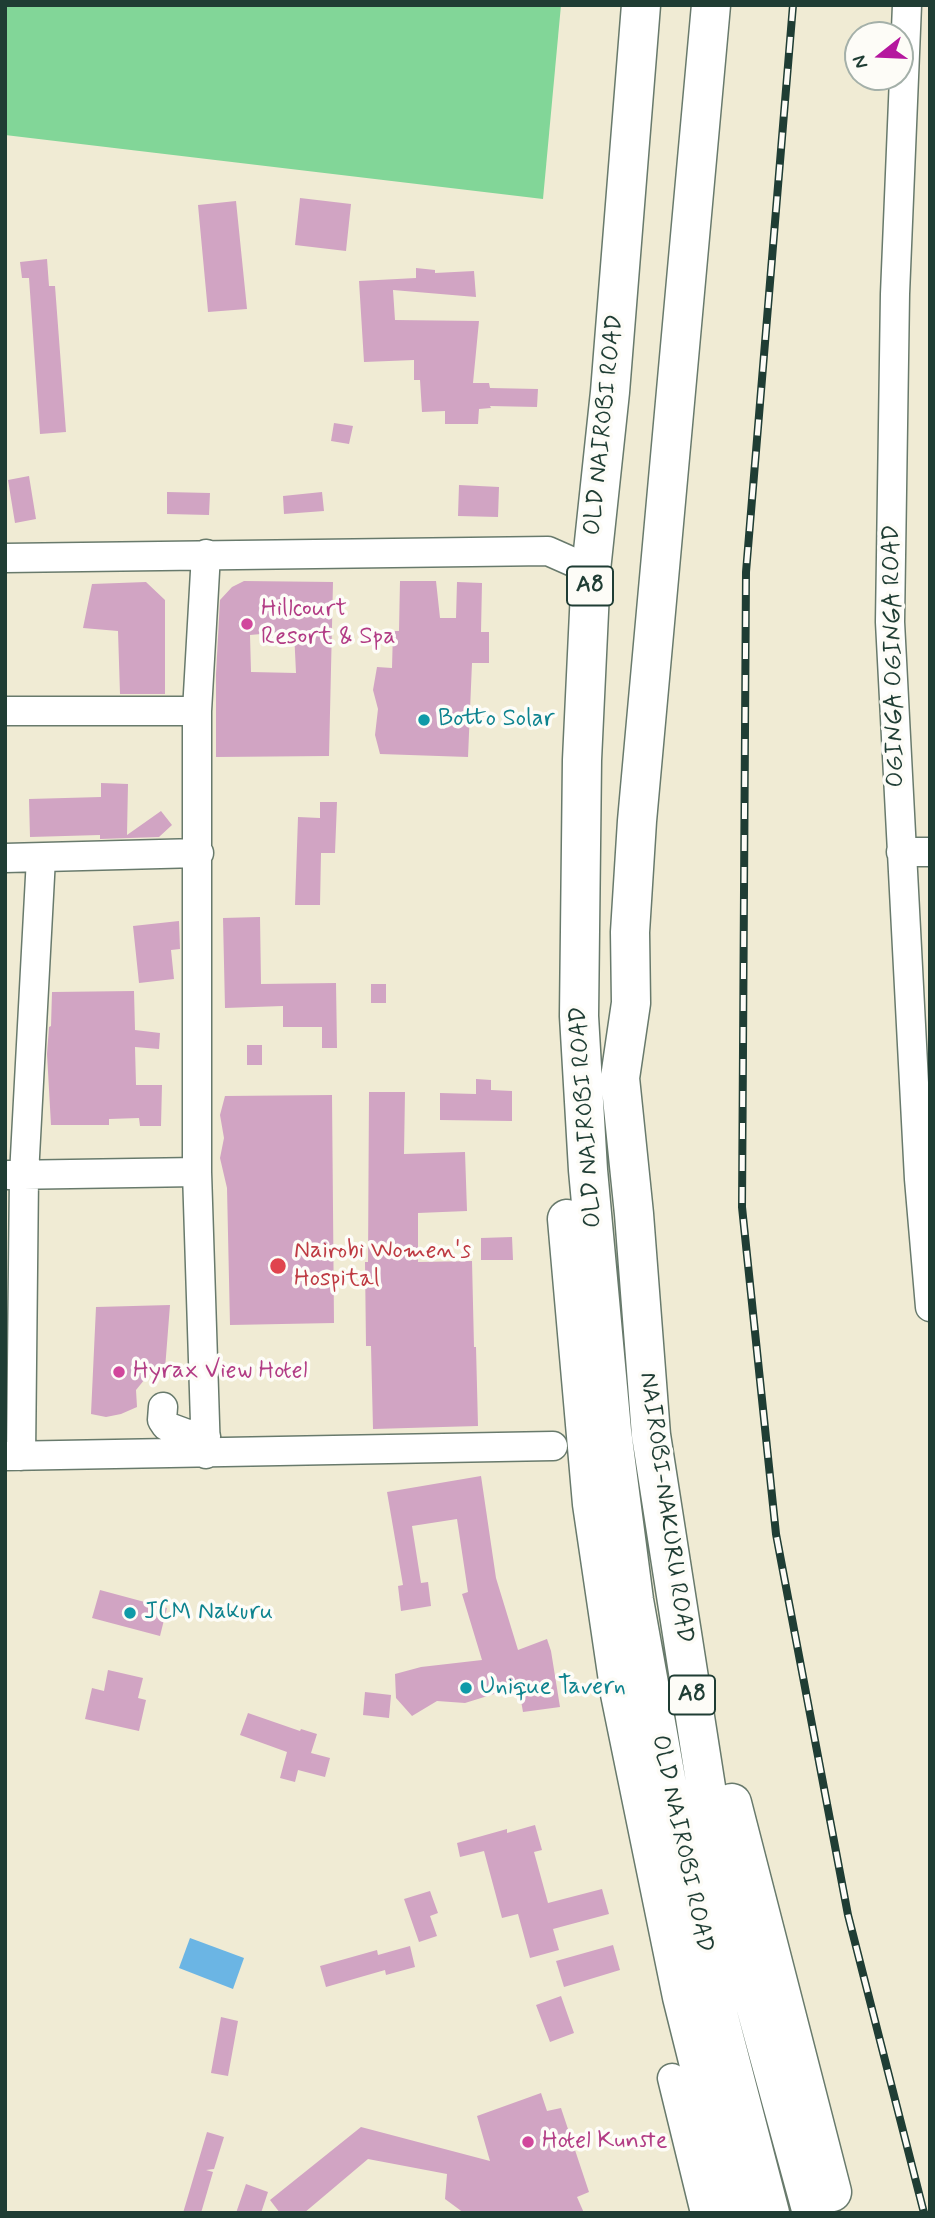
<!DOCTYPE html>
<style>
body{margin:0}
#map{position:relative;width:935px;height:2218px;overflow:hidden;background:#f0ebd4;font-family:Mynerve,sans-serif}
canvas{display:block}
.frame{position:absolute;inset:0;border:7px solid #1f3d34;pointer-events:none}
.north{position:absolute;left:844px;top:21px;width:70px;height:70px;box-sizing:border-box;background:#fdfcf7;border:2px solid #a4b0a9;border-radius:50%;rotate:252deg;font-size:19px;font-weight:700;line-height:28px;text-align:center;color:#1f3d34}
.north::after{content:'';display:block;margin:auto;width:24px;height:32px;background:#b5179e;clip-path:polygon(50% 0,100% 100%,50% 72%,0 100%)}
</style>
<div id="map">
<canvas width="935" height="2218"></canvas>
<div class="frame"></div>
<div class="north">N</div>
</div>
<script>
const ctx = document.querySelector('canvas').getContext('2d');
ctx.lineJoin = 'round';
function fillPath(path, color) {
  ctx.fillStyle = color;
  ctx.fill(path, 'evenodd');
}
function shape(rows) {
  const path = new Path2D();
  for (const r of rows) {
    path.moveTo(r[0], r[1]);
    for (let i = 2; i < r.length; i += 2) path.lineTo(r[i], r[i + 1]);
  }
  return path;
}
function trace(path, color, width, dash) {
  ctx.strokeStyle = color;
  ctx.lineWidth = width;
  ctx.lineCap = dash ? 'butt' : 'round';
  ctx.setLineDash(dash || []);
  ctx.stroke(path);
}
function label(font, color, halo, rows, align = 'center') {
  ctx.font = font + ' Mynerve,sans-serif';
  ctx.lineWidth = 7;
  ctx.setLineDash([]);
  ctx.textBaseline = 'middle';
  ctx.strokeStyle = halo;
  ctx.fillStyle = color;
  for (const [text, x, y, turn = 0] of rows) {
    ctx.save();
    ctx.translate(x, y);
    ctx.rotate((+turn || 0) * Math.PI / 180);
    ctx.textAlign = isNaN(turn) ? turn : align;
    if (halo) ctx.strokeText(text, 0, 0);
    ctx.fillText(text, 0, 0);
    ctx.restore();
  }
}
fillPath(shape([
 [5,5,561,5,543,199,5,135]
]), '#82d698');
fillPath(shape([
 [190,1938,244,1958,233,1989,179,1968]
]), '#6bb5e4');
fillPath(shape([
 [300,198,351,204,346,251,295,245],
 [236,201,247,309,208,312,198,205],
 [47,259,49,286,55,286,66,432,40,434,29,278,22,278,20,262],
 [416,268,435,270,435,273,474,271,476,297,393,290,395,320,479,321,473,383,489,383,490,388,538,389,537,407,490,406,491,408,479,409,478,424,445,424,445,411,422,412,420,380,414,380,414,360,364,362,359,281,416,278],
 [334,423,353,426,349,444,331,441],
 [29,476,36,519,15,523,8,480],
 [459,485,499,487,498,517,458,516],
 [167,492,210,493,209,515,167,514],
 [322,492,324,511,284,514,283,496],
 [244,581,333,582,329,756,216,757,216,674,220,600,232,587],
 [294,631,296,673,251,672,250,635],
 [400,581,436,581,440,618,456,618,457,582,482,583,481,632,489,632,489,663,472,663,468,757,380,754,375,735,378,709,373,690,377,667,392,668,393,631,399,631],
 [146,582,165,600,165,694,120,694,118,631,83,628,92,584],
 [101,783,128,784,127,835,161,811,172,825,159,837,100,839,100,835,30,837,29,799,101,797],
 [320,802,337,802,335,853,321,853,320,905,295,905,298,817,320,818],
 [260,917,261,984,336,983,337,1048,322,1048,322,1027,283,1027,283,1006,225,1008,223,918],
 [179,921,180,949,171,950,174,979,139,983,133,926],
 [371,984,386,984,386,1003,371,1003],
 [134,991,135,1030,160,1033,159,1049,135,1047,136,1085,162,1085,161,1126,140,1126,139,1118,109,1119,109,1125,51,1125,47,1054,49,1027,51,1026,52,992],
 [247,1045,262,1045,262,1065,247,1065],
 [476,1079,491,1080,491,1090,512,1091,512,1121,440,1120,440,1093,476,1094],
 [369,1092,405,1092,404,1154,465,1152,467,1211,418,1213,418,1262,472,1261,474,1347,476,1347,478,1426,373,1429,371,1346,366,1346,365,1262,368,1262],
 [332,1095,334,1323,230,1325,227,1188,220,1158,224,1138,220,1115,225,1096],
 [512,1237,513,1260,481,1260,481,1238],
 [170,1305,165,1369,149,1374,136,1390,137,1407,121,1414,106,1417,91,1414,96,1307],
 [481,1476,496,1578,518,1650,547,1639,551,1651,560,1707,523,1712,519,1689,494,1694,465,1703,437,1701,412,1716,396,1698,395,1674,421,1667,482,1660,462,1594,468,1592,457,1519,412,1526,421,1583,428,1582,431,1606,401,1611,398,1586,403,1585,387,1492],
 [100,1590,167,1608,160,1636,92,1618],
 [108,1670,143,1678,138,1698,146,1700,139,1731,85,1719,92,1688,104,1691],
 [365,1692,391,1695,389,1718,363,1715],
 [248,1713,300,1731,301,1729,317,1734,311,1753,330,1758,325,1777,298,1770,295,1782,280,1778,287,1752,240,1735],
 [535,1825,542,1850,534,1852,548,1903,602,1889,609,1914,553,1929,559,1950,530,1958,518,1914,502,1918,484,1851,460,1857,457,1843,507,1829,507,1833],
 [430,1891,438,1913,430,1916,437,1936,419,1942,404,1899],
 [613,1945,620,1970,564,1987,556,1961],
 [410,1946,415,1967,386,1975,385,1970,326,1987,320,1966,377,1950,378,1955],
 [561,1996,574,2033,550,2042,536,2005],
 [221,2017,238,2021,228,2076,211,2073],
 [541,2093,547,2111,561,2108,589,2192,577,2197,584,2213,464,2213,445,2199,447,2174,368,2159,304,2213,280,2213,270,2200,361,2127,490,2161,477,2116],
 [207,2132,224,2137,214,2169,206,2170,213,2172,201,2213,183,2213],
 [246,2184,268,2192,261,2213,236,2213]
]), '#d1a4c3');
const minor = shape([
 [907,5,895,294,890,622,919,1179,930,1307],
 [206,554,197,711,197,1172,206,1454],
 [5,558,548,551,591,570],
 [5,711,197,711],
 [901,852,930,852],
 [5,858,199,853],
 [8,1175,197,1172],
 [163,1407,162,1420,166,1426,185,1433,206,1436],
 [5,1456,553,1446],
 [21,1456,24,1175,41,858],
 [672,2078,705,2213]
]);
const highway = shape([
 [641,5,610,392,591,570,582,760,579,1016,588,1170,612,1431,634,1600,669,1795,715,2002,770,2213],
 [711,5,637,821,630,932,631,1003,620,1078,634,1214,651,1435,720,1877,812,2213],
 [567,1219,592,1504,620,1694,682,1997,736,2213],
 [732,1803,832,2192]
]);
trace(minor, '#687a6c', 31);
trace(highway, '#687a6c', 41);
trace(minor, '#fff', 28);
trace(highway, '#fff', 38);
const rail = shape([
 [793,5,746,572,742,1207,776,1534,848,1915,924,2213]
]);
trace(rail, '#1f3d34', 8);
trace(rail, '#fdfcf7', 5, [16]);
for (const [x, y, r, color] of [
 [247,624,7,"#d1479c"],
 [424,720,7,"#0f9aa8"],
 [278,1266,9,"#e0444e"],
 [119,1372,7,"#d1479c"],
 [130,1613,7,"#0f9aa8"],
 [466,1688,7,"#0f9aa8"],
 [528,2142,7,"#d1479c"]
]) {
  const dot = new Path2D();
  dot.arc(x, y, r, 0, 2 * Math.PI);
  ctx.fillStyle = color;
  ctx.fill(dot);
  trace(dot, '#fdfcf7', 2.5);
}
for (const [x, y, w] of [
 [590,586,46],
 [692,1695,46]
]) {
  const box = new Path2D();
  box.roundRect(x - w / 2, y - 19.5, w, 39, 5);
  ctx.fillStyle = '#fdfcf7';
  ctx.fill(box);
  trace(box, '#1f3d34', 2);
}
label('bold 23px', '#1f3d34', null, [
 ["A8",590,586],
 ["A8",692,1695]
]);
label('24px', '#1f3d34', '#fdfcf7', [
 ["OLD NAIROBI ROAD",605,425,-84],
 ["OGINGA OGINGA ROAD",895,656,-91],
 ["OLD NAIROBI ROAD",587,1117,-94],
 ["NAIROBI-NAKURU ROAD",665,1508,82],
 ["OLD NAIROBI ROAD",681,1844,78]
]);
label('24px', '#b23c85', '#fdfcf7', [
 ["Hillcourt",261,610],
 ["Resort & Spa",261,638],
 ["Hyrax View Hotel",133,1372],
 ["Hotel Kunste",542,2142]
], 'left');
label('24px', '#0d838f', '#fdfcf7', [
 ["Botto Solar",438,720],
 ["JCM Nakuru",144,1613],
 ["Unique Tavern",480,1688]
], 'left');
label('24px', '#be3a42', '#fdfcf7', [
 ["Nairobi Women's",294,1252],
 ["Hospital",294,1280]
], 'left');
</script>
